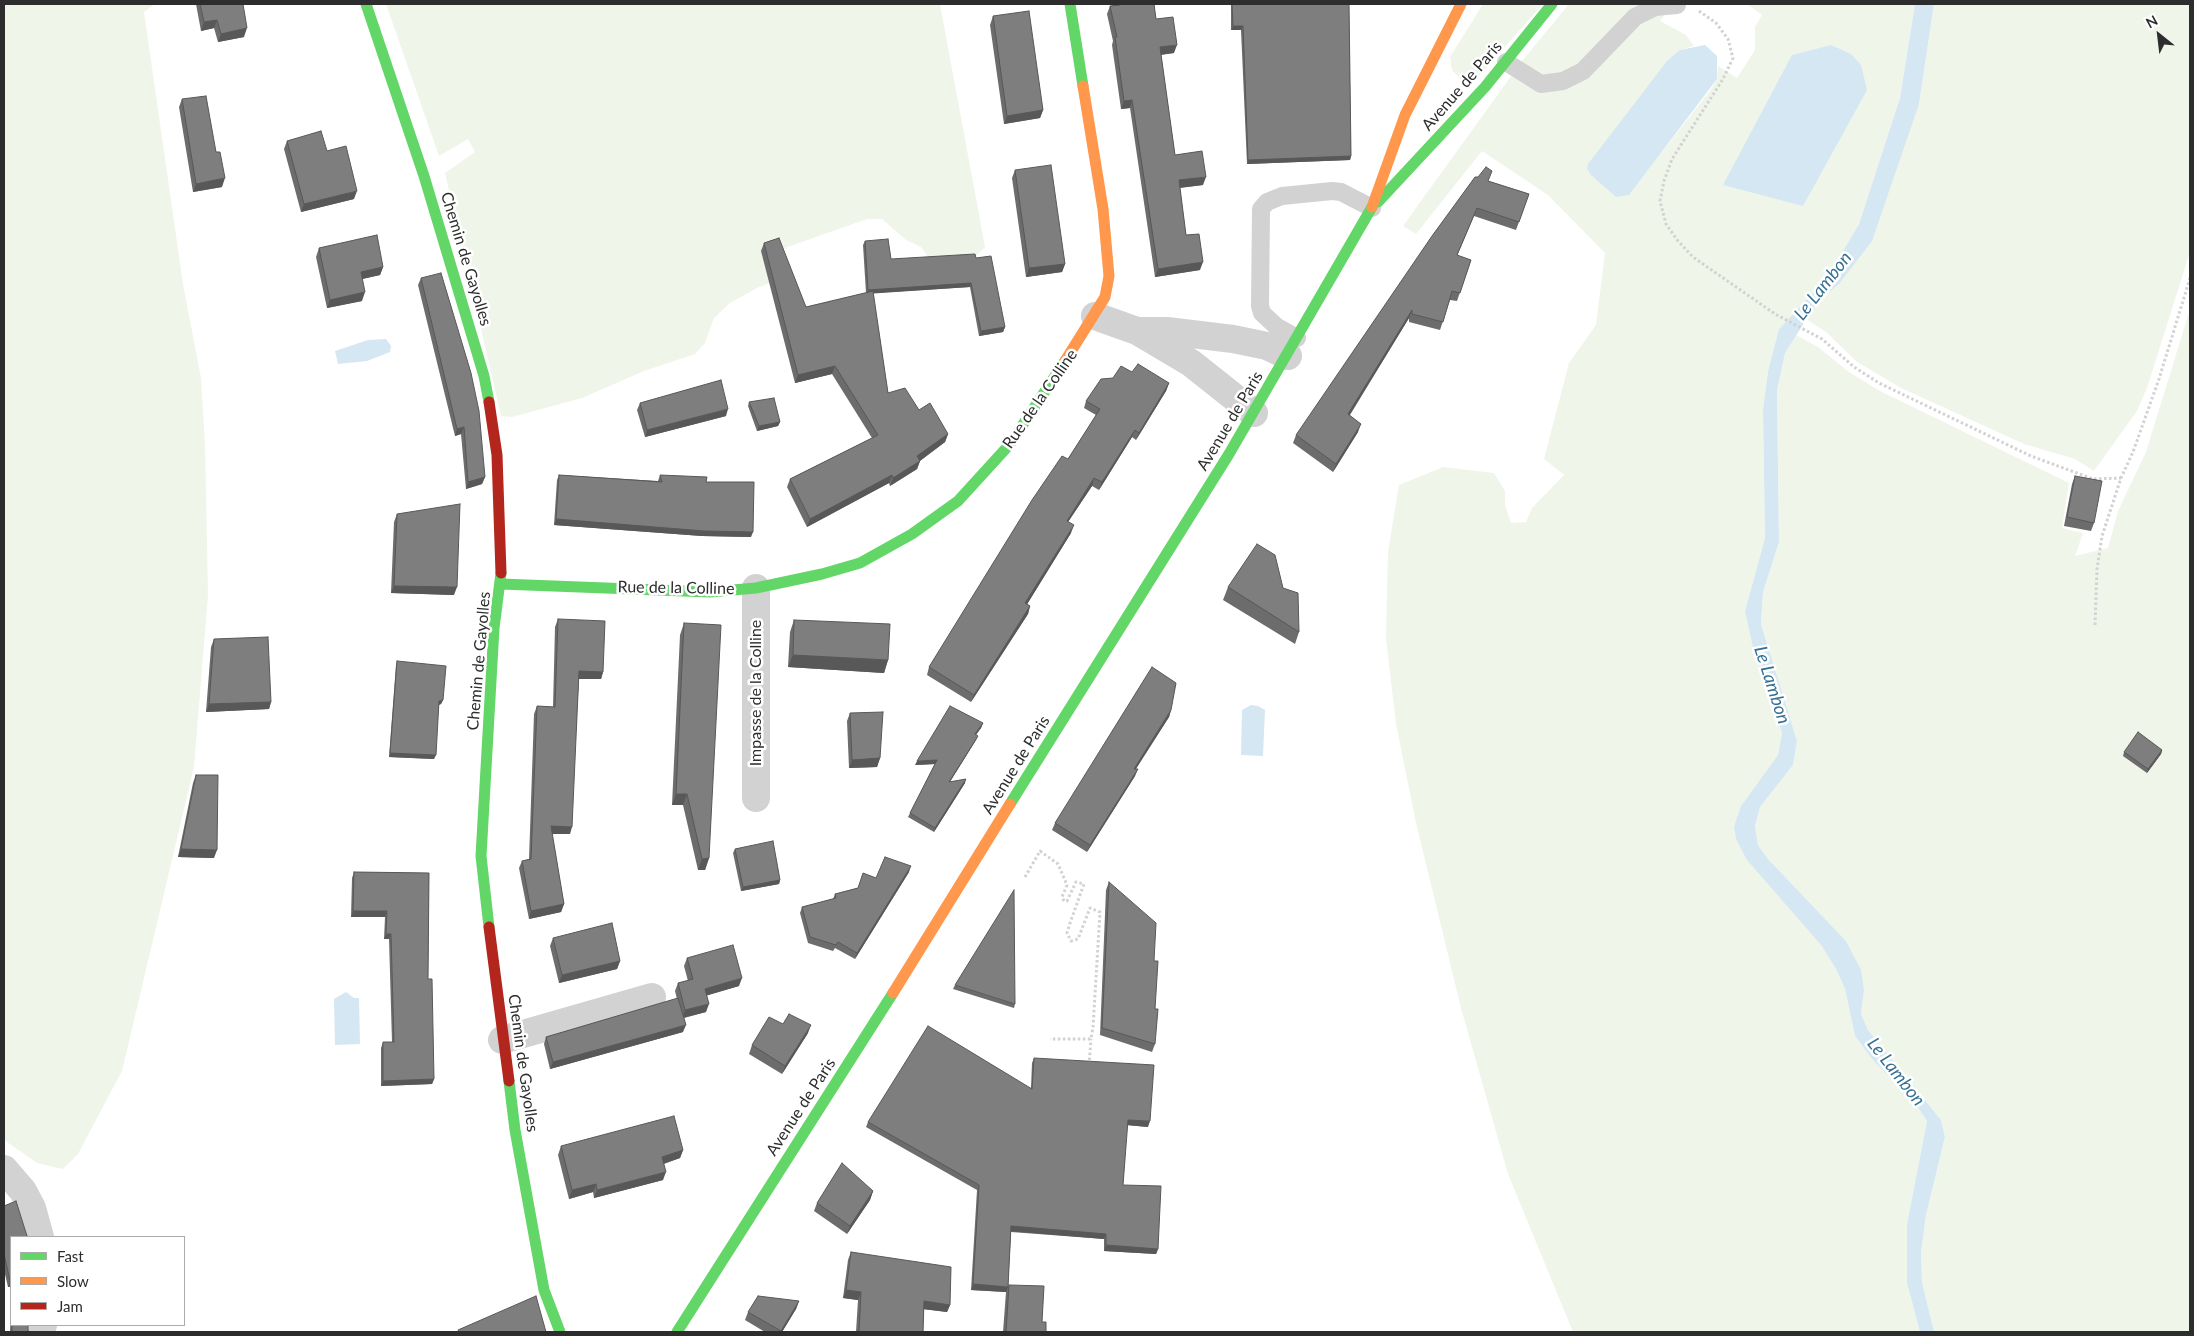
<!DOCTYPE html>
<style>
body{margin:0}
#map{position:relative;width:2194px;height:1336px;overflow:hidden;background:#fff;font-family:Lato,sans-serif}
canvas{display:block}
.frame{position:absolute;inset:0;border:5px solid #2d2d2d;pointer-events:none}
.legend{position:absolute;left:10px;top:1236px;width:175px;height:90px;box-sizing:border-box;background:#fff;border:1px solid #ababab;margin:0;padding:6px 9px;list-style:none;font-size:15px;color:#2d2d2d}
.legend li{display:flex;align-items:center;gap:10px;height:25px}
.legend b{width:25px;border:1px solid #ababab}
.north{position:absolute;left:2134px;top:10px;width:50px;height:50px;-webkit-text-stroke:4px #fff;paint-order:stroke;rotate:331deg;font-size:14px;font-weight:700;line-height:20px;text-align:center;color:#2d2d2d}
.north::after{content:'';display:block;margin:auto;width:18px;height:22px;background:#2d2d2d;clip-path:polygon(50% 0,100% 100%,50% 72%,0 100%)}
</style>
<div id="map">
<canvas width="2194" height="1336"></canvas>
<div class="frame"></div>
<ul class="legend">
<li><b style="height:6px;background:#63d668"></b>Fast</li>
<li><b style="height:6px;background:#ff974d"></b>Slow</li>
<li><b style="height:6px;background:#b3261e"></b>Jam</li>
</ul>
<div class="north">N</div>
</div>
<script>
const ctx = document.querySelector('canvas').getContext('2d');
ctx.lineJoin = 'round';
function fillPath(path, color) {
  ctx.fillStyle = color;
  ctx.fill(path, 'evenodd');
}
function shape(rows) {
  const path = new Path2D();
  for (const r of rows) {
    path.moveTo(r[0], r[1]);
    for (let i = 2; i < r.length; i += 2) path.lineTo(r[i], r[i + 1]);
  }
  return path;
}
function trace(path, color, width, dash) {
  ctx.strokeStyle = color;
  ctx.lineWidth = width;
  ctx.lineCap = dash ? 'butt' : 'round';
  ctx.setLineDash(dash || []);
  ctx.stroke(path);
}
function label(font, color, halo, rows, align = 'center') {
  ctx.font = font + ' Lato,sans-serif';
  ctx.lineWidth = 5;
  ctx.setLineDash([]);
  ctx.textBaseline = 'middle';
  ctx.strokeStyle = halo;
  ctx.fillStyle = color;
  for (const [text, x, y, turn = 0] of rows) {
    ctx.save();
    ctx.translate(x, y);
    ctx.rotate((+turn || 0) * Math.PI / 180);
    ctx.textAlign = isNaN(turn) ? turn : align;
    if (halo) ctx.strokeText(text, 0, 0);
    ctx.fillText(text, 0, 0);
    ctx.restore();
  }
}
fillPath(shape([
 [4,4,155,4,144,12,183,284,201,378,205,445,208,595,194,767,122,1071,78,1154,63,1169,37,1163,4,1140],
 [386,4,940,4,985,247,974,258,931,261,921,247,906,240,882,219,867,219,782,249,788,276,757,288,730,303,714,318,705,343,695,354,644,371,582,398,512,417,501,416,445,173,475,152,468,139,439,156],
 [1483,4,1543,4,1479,76,1463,82,1452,70,1450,57],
 [1569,4,1673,4,1660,21,1686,35,1694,46,1680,50,1629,194,1709,92,1717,79,1718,66,1737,78,1755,50,1755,27,1762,15,1747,4,1915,4,1900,98,1859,224,1827,278,1779,329,1768,371,1763,410,1765,538,1745,611,1782,733,1778,755,1741,806,1734,826,1823,946,1836,969,1845,989,1855,1036,1872,1059,1917,1106,1927,1121,1907,1224,1907,1283,1920,1332,1573,1332,1508,1174,1461,1008,1416,823,1396,724,1386,638,1388,552,1399,485,1443,467,1494,473,1505,491,1505,505,1511,523,1526,522,1532,508,1564,475,1544,459,1569,363,1596,325,1605,253,1548,195,1482,151,1416,234,1403,226,1522,61],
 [1934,4,2190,4,2190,252,2147,388,2137,411,2094,471,2075,459,2024,444,1901,388,1857,362,1826,332,1806,319,1818,301,1839,284,1919,104],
 [2190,309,2190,1332,1934,1332,1922,1282,1921,1253,1926,1215,1945,1137,1941,1120,1868,1030,1861,1014,1864,990,1846,941,1768,859,1758,845,1755,826,1760,807,1793,765,1797,741,1761,624,1763,592,1779,542,1777,391,1785,353,1796,335,1818,347,1849,372,1880,391,2069,483,2062,528,2083,533,2075,556,2108,548,2118,511,2146,452]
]), '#f0f5ea');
fillPath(shape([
 [1915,4,1934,4,1919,104,1872,241,1839,284,1818,301,1785,353,1777,391,1779,542,1763,592,1761,624,1797,741,1793,765,1760,807,1755,826,1758,845,1768,859,1846,941,1861,970,1864,990,1861,1014,1868,1030,1941,1120,1945,1137,1926,1215,1921,1253,1922,1282,1934,1332,1920,1332,1907,1283,1907,1224,1927,1121,1917,1106,1872,1059,1855,1036,1845,989,1836,969,1822,946,1747,860,1736,839,1734,826,1741,806,1778,755,1782,733,1753,647,1745,611,1765,538,1763,410,1768,371,1779,329,1827,278,1859,224,1900,98],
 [1705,45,1717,56,1717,79,1629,195,1616,197,1591,175,1587,169,1588,164,1667,61,1680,50],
 [1831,45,1851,54,1861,65,1867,90,1803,206,1723,185,1792,55],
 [368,340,386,339,391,346,390,352,367,361,338,364,335,351],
 [1251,705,1258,706,1265,710,1263,756,1241,755,1242,710],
 [346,992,354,998,359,998,360,1044,335,1045,334,999]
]), '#d5e7f2');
trace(shape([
 [1699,11,1716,23,1728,39,1733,58,1723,79,1672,159,1664,181,1660,201,1666,224,1678,241,1693,257,1775,314,1822,339,1854,367,1879,383,2031,456,2093,479,2121,478],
 [2095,625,2097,569,2102,536,2121,478,2133,452,2159,379,2190,278],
 [1025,877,1040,851,1058,864,1067,885,1062,897,1064,901,1067,901,1076,882,1084,884,1070,923,1067,933,1071,941,1078,939,1090,908,1100,912,1093,1027,1091,1039,1050,1039],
 [1089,1065,1091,1039]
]), '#d2d2d2', 3, [2.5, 2.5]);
trace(shape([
 [1506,62,1541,84,1563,81,1583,71,1635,17,1655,7,1677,5],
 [1297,338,1277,327,1262,313,1260,306,1261,209,1267,202,1282,196,1332,191,1341,192,1372,208]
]), '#d2d2d2', 18);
trace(shape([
 [1095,316,1137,331,1191,363,1254,413],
 [1139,331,1167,331,1233,339,1267,346,1288,356],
 [756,588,756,798],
 [502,1040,652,997],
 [4,1169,23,1191,32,1208,40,1237],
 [41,1332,43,1325]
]), '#d2d2d2', 28);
trace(shape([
 [366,4,424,176,484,376,489,402],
 [1070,4,1083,86],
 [1378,202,1485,87,1552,4],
 [501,584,710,592,756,588,822,574,860,563,912,534,958,501,1010,444,1065,361],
 [1010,804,1229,454,1372,207],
 [489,927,481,856,494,628,501,573],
 [509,1081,515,1130,544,1290,560,1332],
 [677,1332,893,993]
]), '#63d668', 11);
trace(shape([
 [1372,207,1405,115,1461,4],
 [1065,361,1105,297,1109,276,1103,209,1083,86],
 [893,993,1010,804]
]), '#ff974d', 11);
trace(shape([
 [489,402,497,455,501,573],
 [489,927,509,1081]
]), '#b3261e', 11);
fillPath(shape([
 [196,4,243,4,244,37,218,42,214,28,201,31],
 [1115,4,1154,4,1156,19,1174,53,1161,55,1175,155,1203,185,1180,188,1186,235,1200,270,1155,277,1130,108,1121,109,1112,45,1113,41,1107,14,1110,6,1116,5],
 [1231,4,1349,4,1351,156,1350,160,1247,164,1241,30,1231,30],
 [993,16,1043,110,1040,118,1004,124,990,25],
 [182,99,216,152,222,187,193,192,179,107],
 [287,141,354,199,301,212,284,149],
 [1015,170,1065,264,1062,272,1026,277,1012,178],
 [1488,181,1529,194,1516,230,1474,216,1457,256,1471,260,1457,301,1450,300,1440,330,1409,322,1409,318,1350,415,1358,432,1333,472,1293,443,1296,435],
 [865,241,891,259,976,258,1005,327,1003,332,979,336,970,287,873,293,888,393,919,410,948,434,945,442,920,461,917,469,890,486,889,483,807,527,787,487,790,479,872,438,832,374,795,383,761,251,764,243,806,307,866,293,863,245],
 [319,248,383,267,380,275,362,279,362,301,327,308,316,257],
 [421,278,485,477,482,484,466,489,461,434,455,436,418,285],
 [1132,372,1169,383,1166,391,1136,440,1132,437,1099,490,1092,486,1068,522,1071,533,1027,604,1030,606,1028,614,971,702,927,675,929,667,1068,459,1096,415,1084,408,1086,401,1113,378],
 [749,402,780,422,778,426,757,431,748,406],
 [640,403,726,416,645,437,637,410],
 [559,475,658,481,660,475,706,482,751,537,702,536,554,525,557,480],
 [2075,476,2094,523,2091,531,2064,526,2072,484],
 [397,514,454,595,391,593,394,522],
 [1228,587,1283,588,1299,632,1295,644,1223,600],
 [558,619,603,672,601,679,579,679,570,834,552,834,564,904,561,912,529,919,519,868,522,861,529,859,534,714,537,706,553,707,555,627],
 [794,620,888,660,884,673,788,667,790,632],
 [684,623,709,858,705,870,698,870,683,805,672,805,680,635],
 [214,639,271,702,269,709,206,712,211,647],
 [397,661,443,700,441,704,439,705,434,759,389,757,396,665],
 [1171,710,1169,717,1136,769,1135,776,1087,852,1052,830,1055,823],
 [850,713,880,758,877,767,849,768,847,721],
 [983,723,981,728,976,735,976,740,950,782,965,783,934,832,908,817,935,764,915,765],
 [2162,750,2161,754,2147,773,2123,756,2124,752],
 [196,775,214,858,178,857,193,783],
 [735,849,780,880,779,884,741,891,733,853],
 [354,872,429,873,428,979,434,1079,432,1084,381,1086,381,1048,383,1042,392,1042,389,939,384,939,385,917,351,917,352,878],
 [909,872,855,959,835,948,833,951,808,943,800,913,802,907,833,899,835,894,858,888,876,878],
 [1109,882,1154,961,1155,1044,1152,1052,1100,1035,1106,890],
 [553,938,620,961,617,969,559,983,550,946],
 [687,958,739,986,707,995,706,1012,684,1018,683,1032,550,1069,544,1044,546,1037,677,999,675,991,678,983,688,981,684,966],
 [955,985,1015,1004,1014,1008,953,989],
 [808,1033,782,1074,749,1054,752,1045],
 [1034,1058,1148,1127,1127,1125,1123,1185,1158,1249,1156,1254,1104,1251,1104,1239,1011,1232,1008,1287,1009,1285,1042,1322,1046,1332,1003,1332,1006,1292,971,1290,977,1190,866,1127,868,1122,1031,1088,1032,1063],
 [561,1146,683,1150,680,1158,664,1164,663,1180,594,1198,593,1192,569,1199,558,1155],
 [873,1191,870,1200,847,1234,814,1211,817,1203],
 [4,1206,27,1236,11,1237,11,1287,8,1287,4,1270],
 [851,1252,950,1305,947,1312,924,1309,923,1332,856,1332,858,1300,843,1298,848,1260],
 [799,1301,796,1309,782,1332,765,1332,745,1320,748,1312],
 [11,1303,11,1325,28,1325,28,1330,29,1332,10,1332]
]), '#6c6c6c');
fillPath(shape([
 [217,20,214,28,201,31,204,22],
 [1233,26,1243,26,1241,30,1231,30],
 [247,28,244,37,218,42,221,34],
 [1177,45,1174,53,1157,55,1160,47],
 [1132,100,1130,108,1121,109,1124,101],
 [1043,110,1040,118,1004,124,1007,116],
 [1351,156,1350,160,1247,164,1248,160],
 [1206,177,1203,185,1177,188,1179,180],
 [225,178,222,187,193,192,196,184],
 [357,191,354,199,301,212,304,204],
 [1203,262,1200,270,1155,277,1158,269],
 [1065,264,1062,272,1026,277,1029,268],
 [383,267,380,275,358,280,361,272],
 [971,283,970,287,866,294,868,290],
 [365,292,362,301,327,308,330,300],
 [1412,310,1409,318,1345,422,1348,414],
 [1005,327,1003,332,979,336,981,331],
 [835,366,832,374,795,383,798,375],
 [1169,383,1166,391,1136,440,1139,433],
 [728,409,726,416,645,437,647,430],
 [780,422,778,426,757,431,759,426],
 [1361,424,1358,432,1333,472,1336,464],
 [464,427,461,434,455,436,457,429],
 [1135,430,1132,437,1099,490,1102,482],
 [948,434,945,442,917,463,920,461,917,469,890,486,893,478,917,456],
 [892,475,889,483,807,527,810,519],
 [485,477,482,484,466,489,468,482],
 [1094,478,1092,486,1064,528,1067,521],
 [556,519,753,532,751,537,702,536,554,525],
 [1074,525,1071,533,1023,611,1025,603],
 [394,586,457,587,454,595,391,593],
 [1030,606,1028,614,971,702,974,695],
 [793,655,888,660,884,673,788,667],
 [579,671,603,672,601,679,577,679],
 [443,700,441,704,437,705,439,701],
 [271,702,269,709,206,712,209,704],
 [1171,710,1169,717,1131,776,1134,769],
 [983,723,981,728,973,738,975,734],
 [978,736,976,740,947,786,949,782],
 [2162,750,2161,754,2147,773,2148,769],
 [390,753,436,755,434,759,389,757],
 [880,758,877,767,849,768,852,760],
 [937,760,936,764,915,765,917,761],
 [1138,769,1135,776,1087,852,1090,845],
 [966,779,965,783,934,832,935,828],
 [676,794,687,794,683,805,672,805],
 [551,826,572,827,570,834,548,834],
 [181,849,217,850,214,858,178,857],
 [709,858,705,870,698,870,702,859],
 [911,866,909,872,855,959,857,953],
 [780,880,779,884,741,891,743,887],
 [564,904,561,912,529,919,531,911],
 [353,911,387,911,385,917,351,917],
 [386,934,391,934,389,939,384,939],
 [620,961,617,969,559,983,562,975],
 [742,978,739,986,702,997,705,989],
 [709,1004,706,1012,682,1018,685,1010],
 [686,1025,683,1032,550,1069,553,1062],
 [811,1025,808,1033,782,1074,785,1066],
 [434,1079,432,1084,381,1086,383,1081],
 [1128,1120,1150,1121,1148,1127,1126,1125],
 [683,1150,680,1158,659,1165,662,1157],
 [666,1172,663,1180,594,1198,597,1190],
 [596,1184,593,1192,569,1199,572,1190],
 [873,1191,870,1200,847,1234,850,1226],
 [1011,1226,1106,1234,1104,1239,1009,1231],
 [1106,1245,1158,1249,1156,1254,1104,1251],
 [10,1281,11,1281,11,1287,8,1287],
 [973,1284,1008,1287,1006,1292,971,1290],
 [846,1290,861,1292,858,1300,843,1298],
 [799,1301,796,1309,782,1332,780,1332],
 [924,1301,950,1305,947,1312,922,1309]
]), '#585858');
const building = shape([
 [200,4,243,4,247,28,221,34,217,20,204,22,200,4],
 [1119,4,1154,4,1156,19,1173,17,1177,45,1160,47,1175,155,1202,151,1206,177,1179,180,1186,235,1199,234,1203,262,1158,269,1132,100,1124,101,1115,37,1117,37,1110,6,1120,5,1119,4],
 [1232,4,1349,4,1351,156,1248,160,1243,26,1233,26,1232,4],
 [1029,11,1043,110,1007,116,993,16,1029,11],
 [206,96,216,152,220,152,225,178,196,184,182,99,206,96],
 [321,131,327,151,346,146,357,191,304,204,287,141,321,131],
 [1051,165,1065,264,1029,268,1015,170,1051,165],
 [1486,167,1492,171,1488,181,1529,194,1519,222,1477,208,1457,255,1471,260,1460,293,1452,291,1443,322,1412,314,1412,310,1348,414,1361,424,1336,464,1296,435,1432,236,1475,177,1478,177,1486,167],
 [377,235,383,267,361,272,365,292,330,300,319,248,377,235],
 [779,238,806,307,873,291,888,393,905,388,919,410,930,403,948,434,917,456,920,461,893,478,892,475,810,519,790,479,878,435,835,366,798,375,764,243,779,238],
 [888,239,891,259,975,254,976,258,991,256,1005,327,981,331,971,283,868,290,865,241,888,239],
 [441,273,471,373,479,411,485,477,468,482,464,427,457,429,421,278,441,273],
 [1138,364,1169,383,1139,433,1135,430,1102,482,1094,478,1067,521,1074,525,1025,603,1030,606,974,695,929,667,1032,500,1062,456,1068,459,1100,409,1086,401,1101,379,1113,378,1121,366,1132,372,1138,364],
 [721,380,728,409,647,430,640,403,721,380],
 [774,398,780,422,759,426,749,402,774,398],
 [559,475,662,482,660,475,707,477,706,482,754,482,753,532,704,531,556,519,559,475],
 [2075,476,2102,481,2094,523,2067,517,2075,476],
 [460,504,457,587,394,586,397,514,460,504],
 [1257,544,1275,555,1283,588,1298,593,1299,632,1228,587,1257,544],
 [558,619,605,621,603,672,579,671,572,827,551,826,564,904,531,911,522,861,531,859,537,706,555,707,558,619],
 [794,620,890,624,888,660,793,655,794,620],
 [684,623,721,625,709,858,702,859,687,794,676,794,684,623],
 [268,637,271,702,209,704,214,639,268,637],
 [397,661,446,666,443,700,439,701,436,755,390,753,397,661],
 [1152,667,1176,683,1171,710,1134,769,1138,769,1090,845,1055,823,1152,667],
 [950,706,983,723,975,734,978,736,949,782,966,779,935,828,910,813,937,760,917,761,950,706],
 [883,712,880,758,852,760,850,713,883,712],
 [2138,732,2162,750,2148,769,2124,752,2138,732],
 [196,775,218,775,217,850,181,849,196,775],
 [773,841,780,880,743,887,735,849,773,841],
 [885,857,911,866,857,953,838,942,836,945,810,937,802,907,836,898,835,894,858,888,863,873,876,878,885,857],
 [354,872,429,873,428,979,432,979,434,1079,383,1081,383,1042,394,1042,391,934,386,934,387,911,353,911,354,872],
 [1109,882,1156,923,1154,961,1158,961,1155,1009,1158,1009,1155,1044,1102,1028,1109,882],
 [1014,890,1015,1004,955,985,1014,890],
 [612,923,620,961,562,975,553,938,612,923],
 [733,945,742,978,705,989,709,1004,685,1010,678,983,693,979,687,958,733,945],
 [678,998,686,1025,553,1062,546,1037,678,998],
 [789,1014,811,1025,785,1066,752,1045,769,1017,783,1024,789,1014],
 [928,1026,1032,1089,1034,1058,1154,1065,1150,1121,1128,1120,1123,1185,1161,1186,1158,1249,1106,1245,1106,1234,1011,1226,1008,1287,973,1284,979,1185,868,1122,928,1026],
 [674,1116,683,1150,662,1157,666,1172,597,1190,596,1184,572,1190,561,1146,674,1116],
 [842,1163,873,1191,850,1226,817,1203,842,1163],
 [16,1201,27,1236,29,1237,11,1237,11,1281,10,1281,4,1254,4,1206,16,1201],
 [851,1252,951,1267,950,1305,924,1301,923,1332,859,1332,861,1292,846,1290,851,1252],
 [1009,1285,1044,1286,1042,1322,1046,1322,1046,1332,1006,1332,1009,1285],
 [536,1296,546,1332,459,1332,458,1330,536,1296],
 [758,1296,799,1301,781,1331,748,1312,758,1296],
 [12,1325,28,1325,28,1330,29,1332,12,1332,12,1325]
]);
fillPath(building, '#7e7e7e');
trace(building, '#585858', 1);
label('16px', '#2d2d2d', '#fff', [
 ["Avenue de Paris",1462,86,-49],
 ["Chemin de Gayolles",466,259,73],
 ["Rue de la Colline",1040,399,-55],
 ["Avenue de Paris",1230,421,-59],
 ["Rue de la Colline",676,588,1],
 ["Chemin de Gayolles",479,661,-85],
 ["Impasse de la Colline",756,693,-90],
 ["Avenue de Paris",1016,765,-58],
 ["Chemin de Gayolles",523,1063,82],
 ["Avenue de Paris",801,1107,-57]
]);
label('italic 18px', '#357094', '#fff', [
 ["Le Lambon",1823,286,-52],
 ["Le Lambon",1772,685,72],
 ["Le Lambon",1896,1072,52]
]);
</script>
